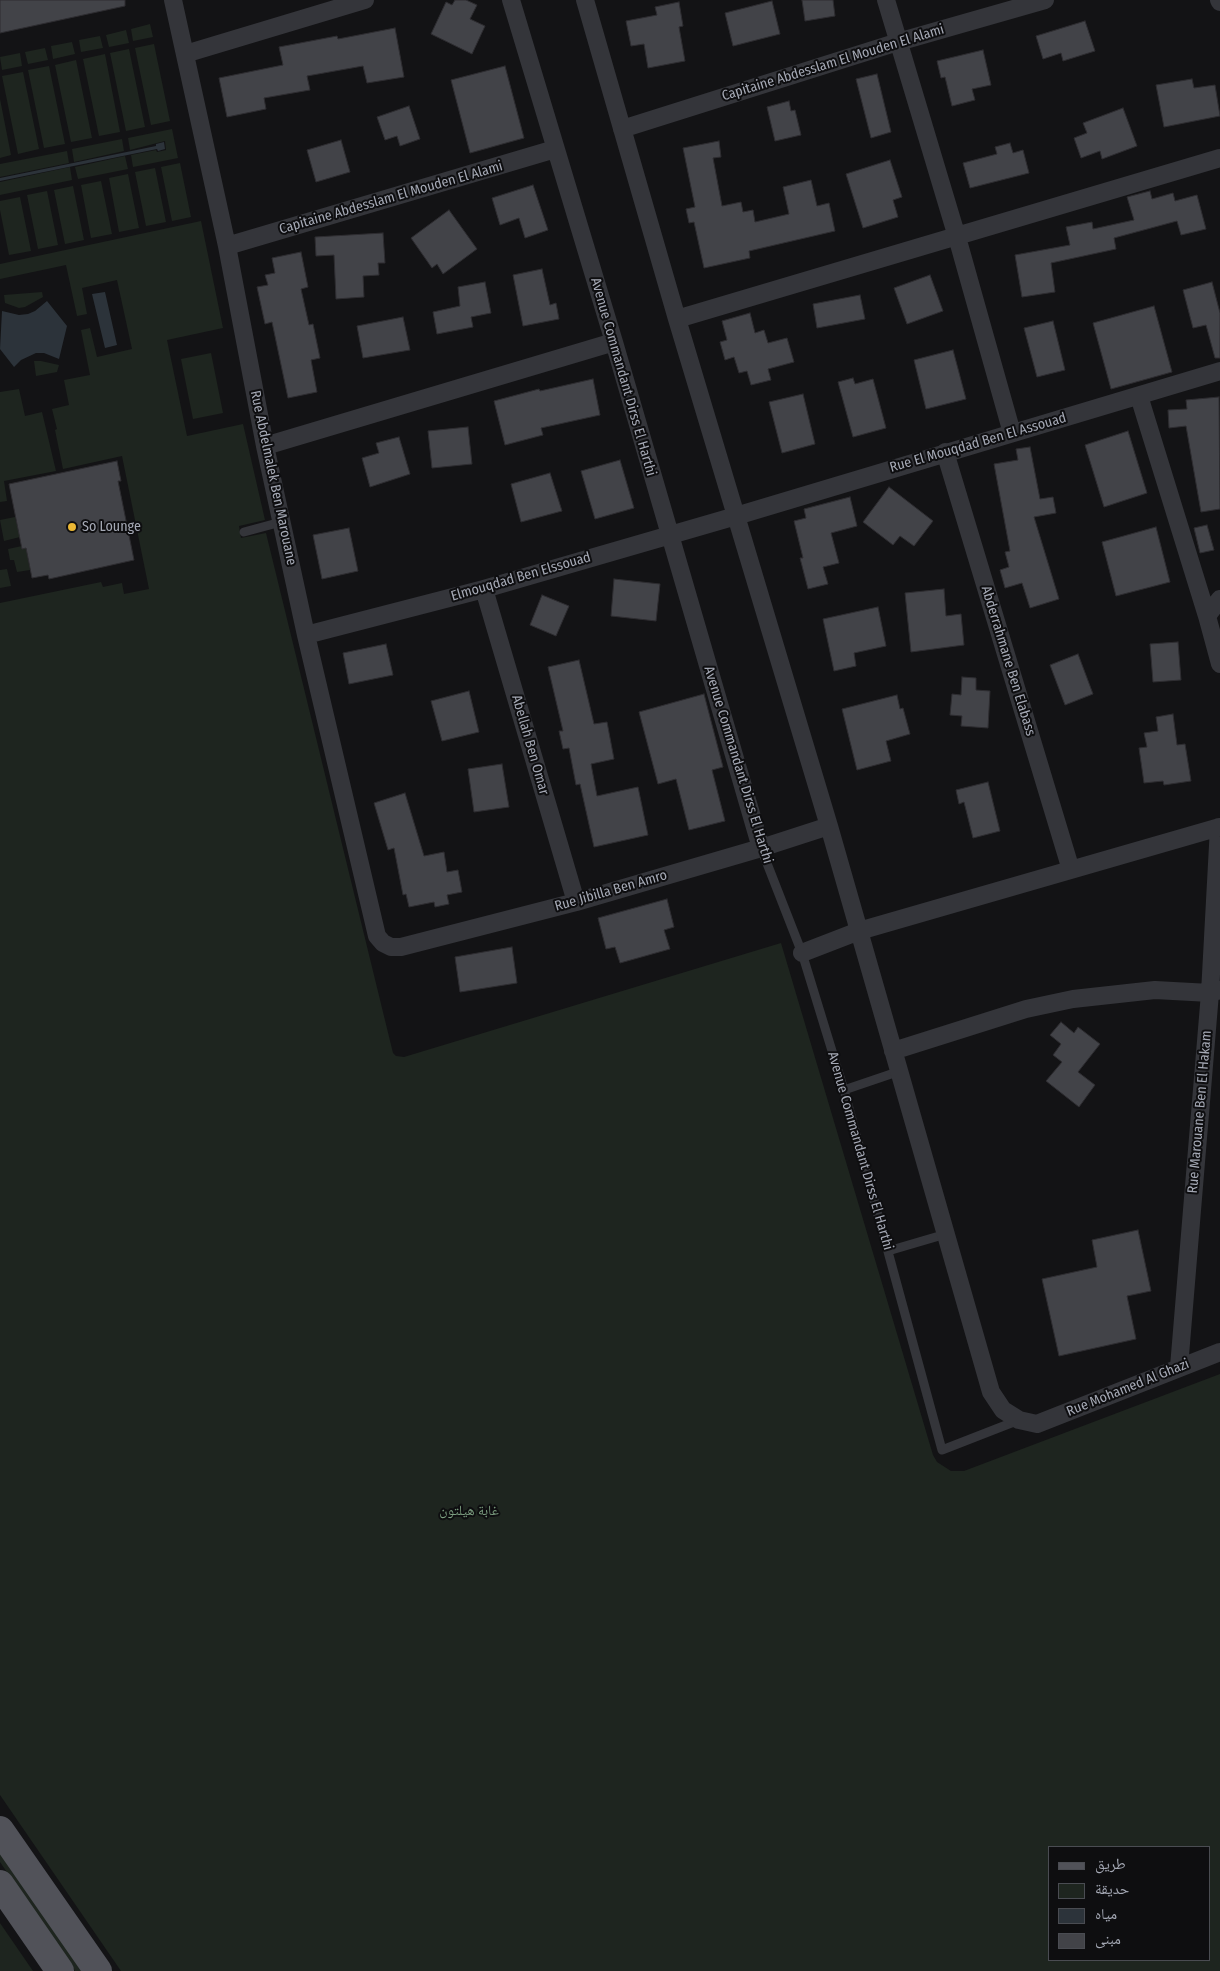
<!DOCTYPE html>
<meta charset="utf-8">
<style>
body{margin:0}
#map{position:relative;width:1220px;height:1971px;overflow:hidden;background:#131315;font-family:"Fira Sans Condensed","Noto Naskh Arabic",sans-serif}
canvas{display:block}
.legend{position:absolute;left:1048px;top:1846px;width:162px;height:115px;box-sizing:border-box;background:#0e0e10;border:1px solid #4a4c52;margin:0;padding:6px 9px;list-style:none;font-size:15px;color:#a5a9b5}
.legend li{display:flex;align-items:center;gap:10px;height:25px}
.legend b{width:25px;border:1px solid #4a4c52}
</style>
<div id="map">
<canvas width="1220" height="1971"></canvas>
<ul class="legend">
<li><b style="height:6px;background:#515259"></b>طريق</li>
<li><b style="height:14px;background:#1e251f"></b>حديقة</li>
<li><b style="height:14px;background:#2c333a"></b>مياه</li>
<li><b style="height:14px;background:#424348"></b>مبنى</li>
</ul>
</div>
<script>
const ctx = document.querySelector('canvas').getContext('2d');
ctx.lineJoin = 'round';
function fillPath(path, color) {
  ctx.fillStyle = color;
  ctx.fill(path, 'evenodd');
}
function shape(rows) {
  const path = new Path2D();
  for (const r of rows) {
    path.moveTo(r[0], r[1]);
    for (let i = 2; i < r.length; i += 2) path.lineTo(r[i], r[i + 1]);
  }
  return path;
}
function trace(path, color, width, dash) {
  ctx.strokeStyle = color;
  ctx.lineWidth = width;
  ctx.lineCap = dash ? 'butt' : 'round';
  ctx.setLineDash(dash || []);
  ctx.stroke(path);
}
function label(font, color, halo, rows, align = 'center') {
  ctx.font = font + ' "Fira Sans Condensed","Noto Naskh Arabic",sans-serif';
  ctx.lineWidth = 4;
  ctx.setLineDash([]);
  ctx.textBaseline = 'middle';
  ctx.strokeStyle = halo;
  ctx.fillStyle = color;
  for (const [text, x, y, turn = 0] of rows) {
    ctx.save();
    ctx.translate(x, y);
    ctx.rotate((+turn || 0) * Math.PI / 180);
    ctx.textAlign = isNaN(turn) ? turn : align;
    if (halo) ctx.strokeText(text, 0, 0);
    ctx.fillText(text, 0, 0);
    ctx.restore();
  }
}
fillPath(shape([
 [150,24,153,37,133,41,131,29],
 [126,30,129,43,109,47,106,35],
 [100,36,103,48,81,52,79,40],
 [72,42,75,54,53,59,51,46],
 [154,44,170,121,151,125,135,48],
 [45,48,48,60,28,64,25,52],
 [129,49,145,127,126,131,110,53],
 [20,53,22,66,2,70,0,57],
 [105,54,120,132,99,136,83,59],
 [76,60,92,138,71,142,55,65],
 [49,66,65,144,44,148,28,70],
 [23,72,39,149,18,154,2,76],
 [0,99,11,155,0,158],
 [172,129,178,158,133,167,131,155,156,150,157,152,166,150,165,141,130,150,128,138],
 [122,139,124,151,74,162,72,149],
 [67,151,69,163,0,177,0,164],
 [125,156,128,169,78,179,75,167],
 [180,163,191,217,172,221,161,167],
 [70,167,72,180,0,195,0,182],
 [155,168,166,222,146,226,135,172],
 [128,174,139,228,119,232,109,178],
 [101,181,112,234,91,238,81,185],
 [73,186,84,240,65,244,54,190],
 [47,191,58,245,38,249,27,195],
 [20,197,31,251,9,255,0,210,0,201],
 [201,221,223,328,167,340,187,436,243,424,265,520,239,526,241,538,266,533,393,1053,396,1056,404,1057,781,943,933,1455,937,1462,951,1471,964,1471,1220,1374,1220,1971,121,1971,0,1795,0,603,101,582,103,587,122,583,124,594,149,589,122,456,63,469,55,430,57,429,52,409,69,405,64,380,90,375,81,330,90,328,97,357,132,349,117,280,82,288,87,314,77,316,66,265,0,279,0,264],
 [1049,1847,1209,1847,1209,1960,1049,1960],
 [42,292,43,297,25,307,19,308,5,303,4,295],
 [211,353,223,413,193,419,181,359],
 [41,361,59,365,57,372,36,376,34,361],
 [19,389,25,416,42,412,56,471,4,481,7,501,0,502,0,392],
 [15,517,20,537,4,541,0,520],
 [22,546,26,548,30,570,17,572,14,560,10,560,8,549],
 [7,569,11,586,0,588,0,570],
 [0,1851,83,1971,75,1971,38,1918,0,1862],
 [0,1923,33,1971,0,1971]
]), '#1e251f');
fillPath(shape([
 [164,142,165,149,158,151,157,149,0,181,0,178,156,146,156,144],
 [105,292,117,345,105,348,92,294],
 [47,301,67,326,59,359,44,353,36,353,21,360,14,367,0,349,2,311,19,315,28,314,35,311]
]), '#2c333a');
const building = shape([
 [0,0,125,0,125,6,0,33,0,0],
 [455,0,466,0,477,5,470,19,485,26,472,54,431,34,446,2,452,5,455,0],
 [802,0,833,0,835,16,805,21,802,0],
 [772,1,780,34,733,46,725,13,772,1],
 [679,2,683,26,679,27,685,61,648,68,644,44,631,46,626,21,657,15,655,7,679,2],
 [1085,21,1095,51,1063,61,1061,53,1043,59,1036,36,1085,21],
 [395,28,404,77,367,83,363,66,307,76,310,90,264,98,266,109,227,117,219,78,283,65,279,47,337,36,338,39,395,28],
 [983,50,991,85,972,89,975,100,952,106,945,77,941,78,937,61,983,50],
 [505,66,524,138,470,153,451,80,505,66],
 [877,74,891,132,871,138,856,79,877,74],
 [1192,79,1194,88,1215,85,1220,116,1164,127,1156,85,1192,79],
 [789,101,791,111,795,110,801,135,775,141,767,107,789,101],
 [409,106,420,139,400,146,397,136,385,140,377,117,409,106],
 [1123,108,1137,146,1102,159,1100,151,1081,158,1074,138,1087,133,1083,123,1123,108],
 [341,140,350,172,316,182,307,150,341,140],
 [719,141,721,157,713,158,722,206,741,202,743,212,753,210,755,222,789,214,783,187,811,180,817,206,829,203,835,231,749,251,750,258,704,268,694,222,689,223,686,209,695,207,683,148,719,141],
 [1010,143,1013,153,1023,150,1029,173,970,188,963,163,997,154,995,147,1010,143],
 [890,160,902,197,893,200,898,217,863,228,846,174,890,160],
 [533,185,548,230,525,238,519,218,500,225,492,198,533,185],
 [1150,191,1152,199,1173,193,1175,201,1197,195,1206,229,1181,235,1177,221,1114,238,1116,249,1051,263,1055,292,1022,297,1015,255,1070,245,1066,227,1092,222,1093,229,1134,220,1127,197,1150,191],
 [449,210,477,249,443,274,437,264,432,268,411,238,449,210],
 [383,233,385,263,378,263,379,275,363,276,364,297,336,299,334,255,316,256,315,237,383,233],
 [301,252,308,287,301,289,309,325,313,324,320,358,311,360,317,392,288,398,272,322,265,324,257,287,268,285,265,275,275,273,272,258,301,252],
 [542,269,550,305,556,303,559,319,523,326,513,275,542,269],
 [930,275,943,311,907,324,894,288,930,275],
 [485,282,491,313,471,317,473,327,437,334,433,312,460,306,458,287,485,282],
 [1212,282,1220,313,1220,358,1215,358,1206,325,1193,328,1183,290,1212,282],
 [860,295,865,319,817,328,813,304,860,295],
 [1154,306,1172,372,1111,389,1093,323,1154,306],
 [750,313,755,333,764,330,768,343,787,338,794,362,768,369,771,380,751,385,747,371,739,373,734,357,725,360,720,342,727,340,722,321,750,313],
 [403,317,410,350,363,358,357,326,403,317],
 [1053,321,1065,370,1037,377,1024,328,1053,321],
 [953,350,966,399,926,409,914,360,953,350],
 [853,378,855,384,873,379,886,428,853,437,838,382,853,378],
 [593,379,600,415,541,428,543,435,505,445,494,401,539,389,540,391,593,379],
 [803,394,815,444,782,453,769,402,803,394],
 [1219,397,1220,509,1201,512,1186,426,1169,428,1168,410,1187,409,1186,400,1219,397],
 [468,427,472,464,432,468,428,431,468,427],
 [1128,431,1147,493,1104,507,1085,445,1128,431],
 [399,437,410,474,370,487,362,458,379,453,376,443,399,437],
 [1030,447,1040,499,1053,497,1056,513,1034,517,1059,599,1030,608,1022,583,1005,588,1000,570,1009,567,1005,552,1010,551,994,464,1018,460,1016,449,1030,447],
 [620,460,634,508,595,519,581,471,620,460],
 [117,461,121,481,118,481,134,560,49,579,48,575,32,578,26,548,22,549,9,484,117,461],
 [550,473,562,511,521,522,511,484,550,473],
 [889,487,933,521,914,546,900,536,893,545,863,522,889,487],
 [850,497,857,526,831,533,839,563,823,567,828,584,808,589,800,558,803,558,794,521,806,518,804,509,850,497],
 [1207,525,1214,550,1200,553,1194,528,1207,525],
 [1156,527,1170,582,1116,596,1102,542,1156,527],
 [349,528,358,571,322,579,313,535,349,528],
 [614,579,660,584,656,621,611,616,614,579],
 [944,589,946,616,961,614,964,645,911,652,905,593,944,589],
 [542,595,569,606,556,636,530,625,542,595],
 [878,607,886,646,854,653,856,666,834,671,823,619,878,607],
 [1178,642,1181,680,1153,682,1150,644,1178,642],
 [386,644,393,675,349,684,343,653,386,644],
 [1078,654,1093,694,1065,705,1050,665,1078,654],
 [579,660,594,724,607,722,614,759,591,764,597,796,638,787,648,835,594,847,580,784,576,785,569,748,563,749,559,731,563,731,548,667,579,660],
 [962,677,976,678,976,690,990,691,988,728,961,726,962,716,950,715,952,694,961,695,962,677],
 [469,691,479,732,442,741,431,701,469,691],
 [704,694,723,767,712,770,725,821,689,830,676,779,658,784,639,712,704,694],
 [897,695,900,709,903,708,910,734,886,741,891,761,857,770,842,709,897,695],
 [1173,714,1177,745,1185,744,1191,781,1164,785,1163,781,1144,783,1139,748,1147,747,1144,733,1158,731,1156,717,1173,714],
 [502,764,509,807,474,812,468,769,502,764],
 [988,782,1000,831,973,838,964,802,959,804,956,790,988,782],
 [405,793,424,856,444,852,447,872,458,870,462,892,447,895,449,904,435,907,434,902,409,907,406,894,403,895,394,848,388,850,374,803,405,793],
 [667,899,674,927,664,930,670,949,620,963,615,947,606,949,598,918,667,899],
 [512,947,517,983,460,992,455,957,512,947],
 [1061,1022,1074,1033,1078,1027,1100,1044,1078,1072,1095,1085,1079,1107,1046,1081,1062,1062,1053,1055,1061,1044,1050,1035,1061,1022],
 [1138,1230,1151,1291,1127,1296,1136,1339,1059,1356,1042,1279,1097,1267,1092,1240,1138,1230]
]);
fillPath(building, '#424348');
trace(building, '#2e2d31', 1);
trace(shape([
 [244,532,281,522],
 [761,848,802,953,844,1090,942,1450,1019,1420],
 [844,1090,900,1071],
 [888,1251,946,1234]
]), '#34353a', 9);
trace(shape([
 [173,0,227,246,265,446,306,635,377,936,383,943,391,947,401,947,576,902,761,848,829,826],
 [511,0,614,342,761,848],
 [585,0,677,319,829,826,991,1392,1003,1410,1019,1420,1037,1424,1220,1352],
 [886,0,957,237,1012,433],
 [1219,0,1220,2],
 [185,54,365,0],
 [622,129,898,42,1045,0],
 [227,246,555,149],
 [677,319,1220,158],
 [1139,396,1207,616,1220,664],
 [265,446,614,342],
 [945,452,1071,870],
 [484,589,576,902],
 [1207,616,1220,599],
 [306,635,484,589,736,516,1220,371],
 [802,953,859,931,1220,827],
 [893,1051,1026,1009,1073,999,1155,990,1210,993,1220,990],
 [1179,1367,1210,993,1219,827]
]), '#34353a', 18);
trace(shape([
 [0,1830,98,1971],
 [0,1884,60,1971]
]), '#515259', 28);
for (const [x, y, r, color] of [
 [72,527,5,"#ebb835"]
]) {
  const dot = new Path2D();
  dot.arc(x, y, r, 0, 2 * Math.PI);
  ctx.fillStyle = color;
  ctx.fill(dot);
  trace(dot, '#0e0e10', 2);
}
label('14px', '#a5a9b5', '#0e0e10', [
 ["Capitaine Abdesslam El Mouden El Alami",833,63,-17],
 ["Capitaine Abdesslam El Mouden El Alami",391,198,-16],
 ["Avenue Commandant Dirss El Harthi",623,377,74],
 ["Rue El Mouqdad Ben El Assouad",978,443,-16],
 ["Rue Abdelmalek Ben Marouane",273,478,78],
 ["Elmouqdad Ben Elssouad",521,577,-16],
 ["Abderrahmane Ben Elabass",1008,661,73],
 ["Abellah Ben Omar",530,745,74],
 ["Avenue Commandant Dirss El Harthi",738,765,73],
 ["Rue Jibilla Ben Amro",611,891,-16],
 ["Rue Marouane Ben El Hakam",1200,1112,-85],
 ["Avenue Commandant Dirss El Harthi",860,1151,74],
 ["Rue Mohamed Al Ghazi",1128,1388,-22]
]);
label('14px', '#a5a9b5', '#0e0e10', [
 ["So Lounge",82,527]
], 'left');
label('14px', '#7d9f81', '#0e0e10', [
 ["غابة هيلتون",469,1511]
]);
</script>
